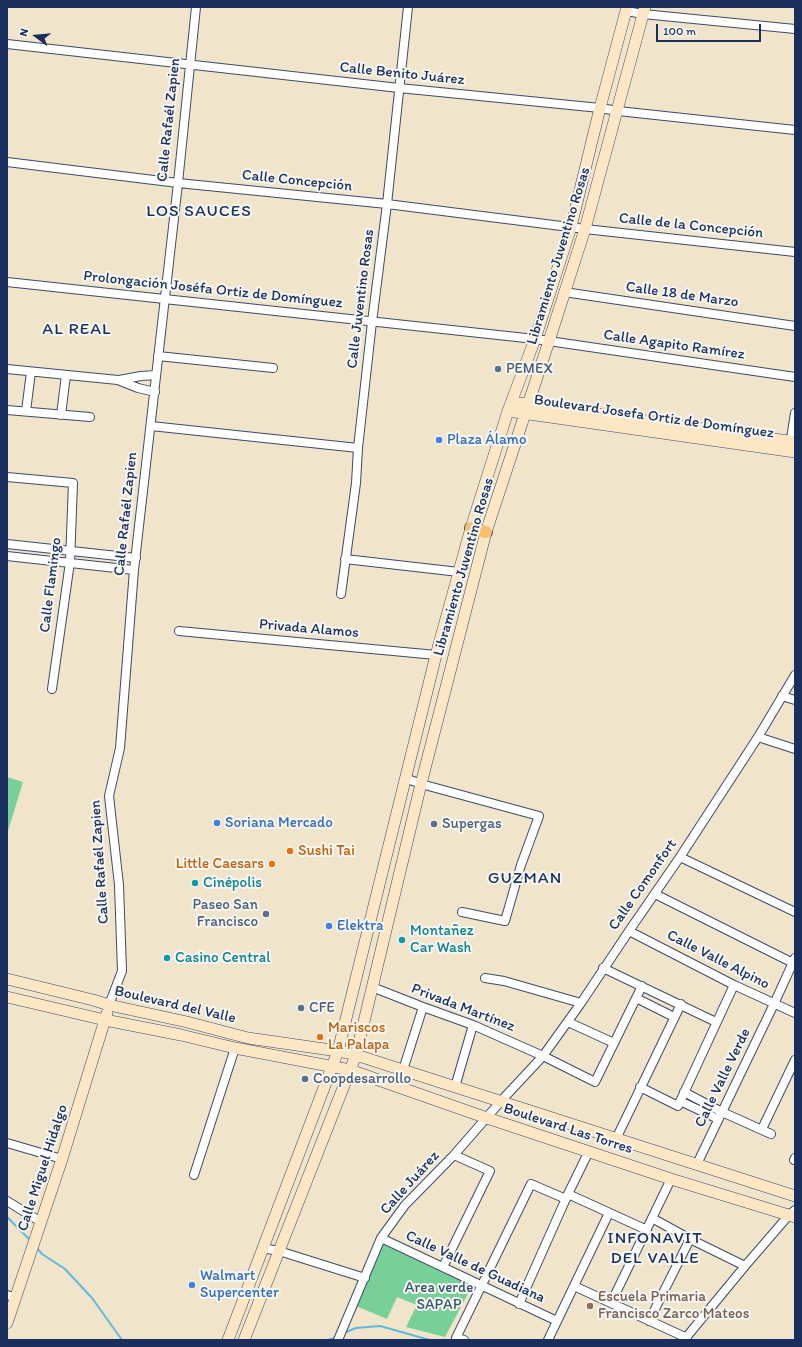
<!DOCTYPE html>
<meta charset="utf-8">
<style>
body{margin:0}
#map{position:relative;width:802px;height:1347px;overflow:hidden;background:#f0e4ca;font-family:Itim,sans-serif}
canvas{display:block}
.frame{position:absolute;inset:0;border:8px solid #1b2f5e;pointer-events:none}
.north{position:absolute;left:16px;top:16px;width:40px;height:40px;-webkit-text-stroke:3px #f6f6f2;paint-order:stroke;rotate:286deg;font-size:11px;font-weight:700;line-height:16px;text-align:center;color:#1b2f5e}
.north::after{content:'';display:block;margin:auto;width:14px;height:18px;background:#1b2f5e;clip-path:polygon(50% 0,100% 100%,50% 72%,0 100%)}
.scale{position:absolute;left:656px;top:24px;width:105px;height:18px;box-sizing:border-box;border:2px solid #1b2f5e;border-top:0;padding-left:5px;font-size:12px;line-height:14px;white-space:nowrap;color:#1b2f5e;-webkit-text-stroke:3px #f6f6f2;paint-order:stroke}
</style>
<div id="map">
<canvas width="802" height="1347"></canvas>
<div class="frame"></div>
<div class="north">N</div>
<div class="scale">100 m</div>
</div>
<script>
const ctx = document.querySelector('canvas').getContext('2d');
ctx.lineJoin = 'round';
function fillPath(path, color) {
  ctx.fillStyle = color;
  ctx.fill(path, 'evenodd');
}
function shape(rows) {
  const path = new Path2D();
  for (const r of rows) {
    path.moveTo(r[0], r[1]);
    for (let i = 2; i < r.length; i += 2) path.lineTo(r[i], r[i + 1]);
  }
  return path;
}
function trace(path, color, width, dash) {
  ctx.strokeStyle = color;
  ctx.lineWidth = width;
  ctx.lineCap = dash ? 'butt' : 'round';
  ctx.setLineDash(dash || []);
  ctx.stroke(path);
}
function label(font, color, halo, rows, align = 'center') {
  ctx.font = font + ' Itim,sans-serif';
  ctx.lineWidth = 4;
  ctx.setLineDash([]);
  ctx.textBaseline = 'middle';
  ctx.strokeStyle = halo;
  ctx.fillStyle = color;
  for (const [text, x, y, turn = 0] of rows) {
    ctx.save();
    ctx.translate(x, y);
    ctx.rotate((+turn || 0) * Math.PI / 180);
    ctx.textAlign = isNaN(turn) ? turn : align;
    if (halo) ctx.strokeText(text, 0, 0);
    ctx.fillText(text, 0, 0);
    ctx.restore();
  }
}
fillPath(shape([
 [7,777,23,782,7,834],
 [382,1244,472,1286,445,1337,406,1327,417,1305,397,1297,387,1319,356,1306]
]), '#76d097');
trace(shape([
 [7,1217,30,1240],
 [37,1248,42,1254,65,1269,92,1298,122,1340],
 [344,1333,356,1328,380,1326,430,1340],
 [328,1340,337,1337]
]), '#5ebadc', 2);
const street = shape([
 [626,11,643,14,795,29],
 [7,44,399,88,600,108,618,111,795,130],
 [7,162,178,183,387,204,585,229,795,252],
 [7,282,535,339,795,377],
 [564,292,795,326],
 [158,356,273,368],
 [7,369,118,380,138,388,155,392],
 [119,380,141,376,156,375],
 [7,410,90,417],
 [26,411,31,372],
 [61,415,66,375],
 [151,426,358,448],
 [790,445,795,413],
 [7,477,73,483,70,562,52,689],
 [7,544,136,558],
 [7,556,134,570],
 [345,559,459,572],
 [341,594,356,483,358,448,372,322,387,204,408,7],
 [179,631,436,655],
 [782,696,795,700],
 [758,737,795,749],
 [405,778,421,784,539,816,521,865,505,921,462,912],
 [680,857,795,912],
 [655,894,795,964],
 [629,931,734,985,795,1013],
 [603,968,716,1022],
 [485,978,504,981,581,1003],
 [372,987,423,1007,473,1025,543,1056,595,1082,642,986],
 [636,998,674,1017],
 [109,1005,122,971,119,885,109,796,120,748,134,570,178,183,196,7],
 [568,1022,614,1043],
 [403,1070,423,1007],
 [455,1087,473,1025],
 [640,1087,678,1106,734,985],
 [684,1092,722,1112,771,1134],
 [680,1101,718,1119],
 [762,1129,795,1060],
 [616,1139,681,1004],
 [7,1143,62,1159],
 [794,1160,795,1158],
 [697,1164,774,1004,795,958],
 [194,1175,235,1048],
 [568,1194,647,1230],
 [7,1201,41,1222],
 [652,1218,690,1239,745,1266],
 [381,1238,557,1321],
 [262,1248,279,1251,365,1278],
 [443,1267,490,1171,454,1155],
 [574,1286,687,1338],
 [7,1295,16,1298],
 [611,1303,671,1179],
 [519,1304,568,1194,589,1151],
 [649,1321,690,1239],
 [338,1340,381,1238,405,1205,454,1155,501,1101,543,1056,581,1003,629,931,680,857,758,737,795,675],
 [464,1340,456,1338,531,1184,566,1199],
 [548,1340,609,1213],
 [684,1340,745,1266,789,1215,795,1210]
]);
const secondary = shape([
 [512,402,795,442],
 [508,411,795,452],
 [7,979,93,1000,109,1005,187,1022,248,1038,338,1051,356,1055,795,1196],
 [7,997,105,1020,181,1035,235,1048,350,1070,487,1118,671,1179,795,1217],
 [7,1323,62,1159,107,1013],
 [228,1340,338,1051,436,655,471,528,508,411,535,339,571,227,600,108,627,7],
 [244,1340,279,1251,356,1055,421,784,486,532,549,341,585,229,645,7]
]);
const primary = shape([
 [471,528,486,532]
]);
trace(street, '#3b4a6e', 10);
trace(secondary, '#3b4a6e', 12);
trace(primary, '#3b4a6e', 14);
trace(street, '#fff', 8);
trace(secondary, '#fce6c4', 11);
trace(primary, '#f7c06c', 12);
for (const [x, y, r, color] of [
 [498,369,4,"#5c6f8a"],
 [439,440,4,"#3f7fe0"],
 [217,823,4,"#3f7fe0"],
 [434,824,4,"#5c6f8a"],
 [290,851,4,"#e8710a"],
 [272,864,4,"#e8710a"],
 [195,883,4,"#0f9aa8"],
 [266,914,4,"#5c6f8a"],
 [329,926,4,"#3f7fe0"],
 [402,940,4,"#0f9aa8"],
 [167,958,4,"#0f9aa8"],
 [301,1008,4,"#5c6f8a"],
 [320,1037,4,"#e8710a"],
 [305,1079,4,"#5c6f8a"],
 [192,1285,4,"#3f7fe0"],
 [590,1306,4,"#8d6e63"]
]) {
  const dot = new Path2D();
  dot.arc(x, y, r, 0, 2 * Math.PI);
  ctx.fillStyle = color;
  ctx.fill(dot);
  trace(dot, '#f6f6f2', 1.5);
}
label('15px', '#1b2f5e', '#f6f6f2', [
 ["Calle Benito Juárez",402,74,6],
 ["Calle Rafaél Zapien",169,120,-84],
 ["Calle Concepción",297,181,6],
 ["Calle de la Concepción",691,226,6],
 ["Libramiento Juventino Rosas",559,256,-73],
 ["Prolongación Joséfa Ortiz de Domínguez",213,290,6],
 ["Calle 18 de Marzo",682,295,8],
 ["Calle Juventino Rosas",361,299,-83],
 ["Calle Agapito Ramírez",674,345,8],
 ["Boulevard Josefa Ortiz de Domínguez",654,417,8],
 ["Calle Rafaél Zapien",126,514,-84],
 ["Libramiento Juventino Rosas",464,567,-74],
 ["Calle Flamingo",51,585,-83],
 ["Privada Alamos",309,629,5],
 ["Calle Rafaél Zapien",100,862,-94],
 ["Calle Comonfort",643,885,-55],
 ["Calle Valle Alpino",718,960,27],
 ["Boulevard del Valle",175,1005,13],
 ["Privada Martínez",463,1008,21],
 ["Calle Valle Verde",723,1078,-64],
 ["Boulevard Las Torres",568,1129,18],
 ["Calle Miguel Hidalgo",43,1168,-72],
 ["Calle Juárez",410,1183,-48],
 ["Calle Valle de Guadiana",475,1267,25]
]);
label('15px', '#4e5e75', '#f6f6f2', [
 ["PEMEX",506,369],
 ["Supergas",442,824],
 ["Paseo San",258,905,"right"],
 ["Francisco",258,922,"right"],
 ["CFE",309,1008],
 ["Coopdesarrollo",313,1079]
], 'left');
label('15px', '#366cbe', '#f6f6f2', [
 ["Plaza Álamo",447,440],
 ["Soriana Mercado",225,823],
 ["Elektra",337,926],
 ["Walmart",200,1276],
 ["Supercenter",200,1293]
], 'left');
label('15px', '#c56008', '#f6f6f2', [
 ["Sushi Tai",298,851],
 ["Little Caesars",264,864,"right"],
 ["Mariscos",328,1028],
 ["La Palapa",328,1045]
], 'left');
label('15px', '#0d838f', '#f6f6f2', [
 ["Cinépolis",203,883],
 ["Montañez",410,931],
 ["Car Wash",410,948],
 ["Casino Central",175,958]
], 'left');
label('15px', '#32576c', '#f6f6f2', [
 ["Area verde",439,1288],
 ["SAPAP",439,1305]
]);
label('15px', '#785e54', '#f6f6f2', [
 ["Escuela Primaria",598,1297],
 ["Francisco Zarco Mateos",598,1314]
], 'left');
ctx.letterSpacing = '1px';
label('17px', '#1b2f5e', '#f6f6f2', [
 ["LOS SAUCES",199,212],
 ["AL REAL",77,330],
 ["GUZMAN",525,879],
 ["INFONAVIT",655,1239],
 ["DEL VALLE",655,1259]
]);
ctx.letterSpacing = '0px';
</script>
